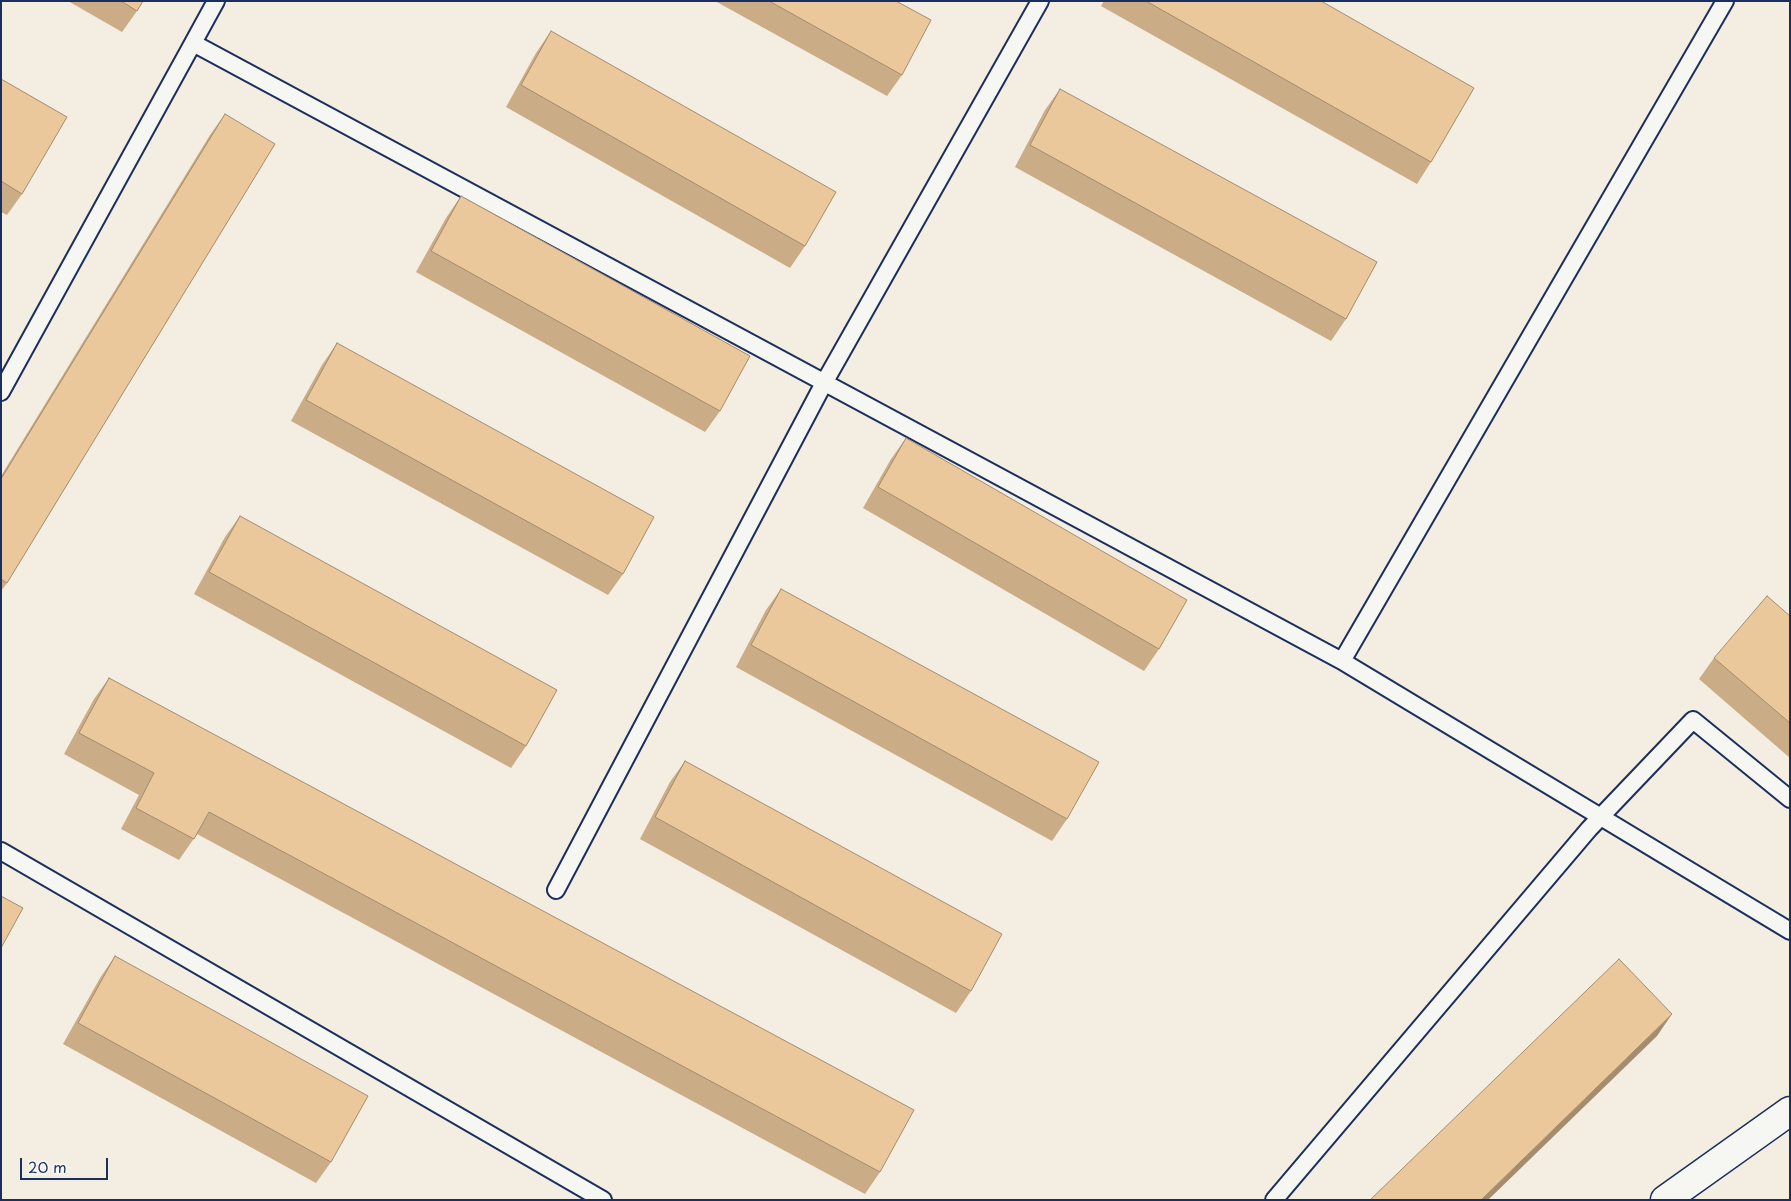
<!DOCTYPE html>
<style>
body{margin:0}
#map{position:relative;width:1791px;height:1201px;overflow:hidden;background:#f4ede1;font-family:"Playpen Sans",sans-serif}
canvas{display:block}
.frame{position:absolute;inset:0;border:2px solid #1b2f5e;pointer-events:none}
.scale{position:absolute;left:20px;top:1158px;width:88px;height:22px;box-sizing:border-box;border:2px solid #1b2f5e;border-top:0;padding-left:6px;font-size:15px;line-height:18px;white-space:nowrap;color:#1b2f5e;-webkit-text-stroke:4px #f6f6f2;paint-order:stroke}
</style>
<div id="map">
<canvas width="1791" height="1201"></canvas>
<div class="frame"></div>
<div class="scale">20 m</div>
</div>
<script>
const ctx = document.querySelector('canvas').getContext('2d');
ctx.lineJoin = 'round';
function shape(rows) {
  const path = new Path2D();
  for (const r of rows) {
    path.moveTo(r[0], r[1]);
    for (let i = 2; i < r.length; i += 2) path.lineTo(r[i], r[i + 1]);
  }
  return path;
}
function trace(path, color, width, dash) {
  ctx.strokeStyle = color;
  ctx.lineWidth = width;
  ctx.lineCap = dash ? 'butt' : 'round';
  ctx.setLineDash(dash || []);
  ctx.stroke(path);
}
function fillPath(path, color) {
  ctx.fillStyle = color;
  ctx.fill(path, 'evenodd');
}
const service = shape([
 [1725,1,1342,661,1790,931],
 [193,43,216,1],
 [1,392,193,43,1342,661],
 [1,851,603,1200],
 [556,890,824,383,1040,1],
 [1274,1200,1589,829,1693,720,1790,799]
]);
const minor = shape([
 [1665,1200,1790,1111]
]);
trace(service, '#1b2f5e', 20);
trace(minor, '#1b2f5e', 31);
trace(service, '#f6f6f2', 16);
trace(minor, '#f6f6f2', 28);
fillPath(shape([
 [68,1,143,1,137,11,122,32],
 [715,1,896,1,902,75,887,96],
 [1104,1,1321,1,1431,162,1417,184,1101,6],
 [551,31,805,246,790,268,506,107,536,53],
 [1,79,22,194,7,215,1,212],
 [1060,89,1346,319,1331,341,1015,167,1045,110],
 [225,114,7,583,1,591,1,476,210,135],
 [461,196,720,411,705,432,416,272,446,218],
 [337,343,623,574,608,595,291,421,322,365],
 [906,438,1159,649,1144,671,863,508,891,459],
 [240,516,526,746,511,768,194,594,225,537],
 [781,589,1067,819,1052,841,736,667,766,610],
 [1790,616,1790,758,1699,679,1714,658],
 [109,678,880,1172,865,1194,197,834,179,860,121,829,139,795,64,754,94,699],
 [685,761,971,991,956,1013,640,839,670,782],
 [115,956,331,1162,316,1183,63,1044,100,978]
]), '#caac86');
fillPath(shape([
 [1672,1014,1657,1036,1488,1200,1481,1200]
]), '#a48c6d');
const building = shape([
 [121,1,143,1,137,11,121,1],
 [769,1,896,1,931,20,902,75,769,1],
 [1146,1,1321,1,1474,88,1431,162,1146,1],
 [551,31,836,192,805,246,521,85,551,31],
 [1,79,67,117,22,194,1,181,1,79],
 [1060,89,1377,262,1346,319,1030,145,1060,89],
 [225,114,275,144,7,583,1,579,1,479,225,114],
 [461,196,750,356,720,411,431,251,461,196],
 [337,343,654,517,623,574,306,400,337,343],
 [906,438,1187,600,1159,649,878,487,906,438],
 [240,516,557,690,526,746,209,572,240,516],
 [781,589,1099,762,1067,819,751,645,781,589],
 [1767,596,1790,616,1790,723,1714,658,1767,596],
 [109,678,914,1110,880,1172,209,812,194,839,136,808,154,773,79,733,109,678],
 [685,761,1002,934,971,991,655,817,685,761],
 [1,896,23,908,1,948,1,896],
 [115,956,368,1096,331,1162,78,1023,115,956],
 [1619,959,1672,1014,1481,1200,1370,1200,1619,959]
]);
fillPath(building, '#ebc89c');
trace(building, '#a48c6d', 1);
</script>
